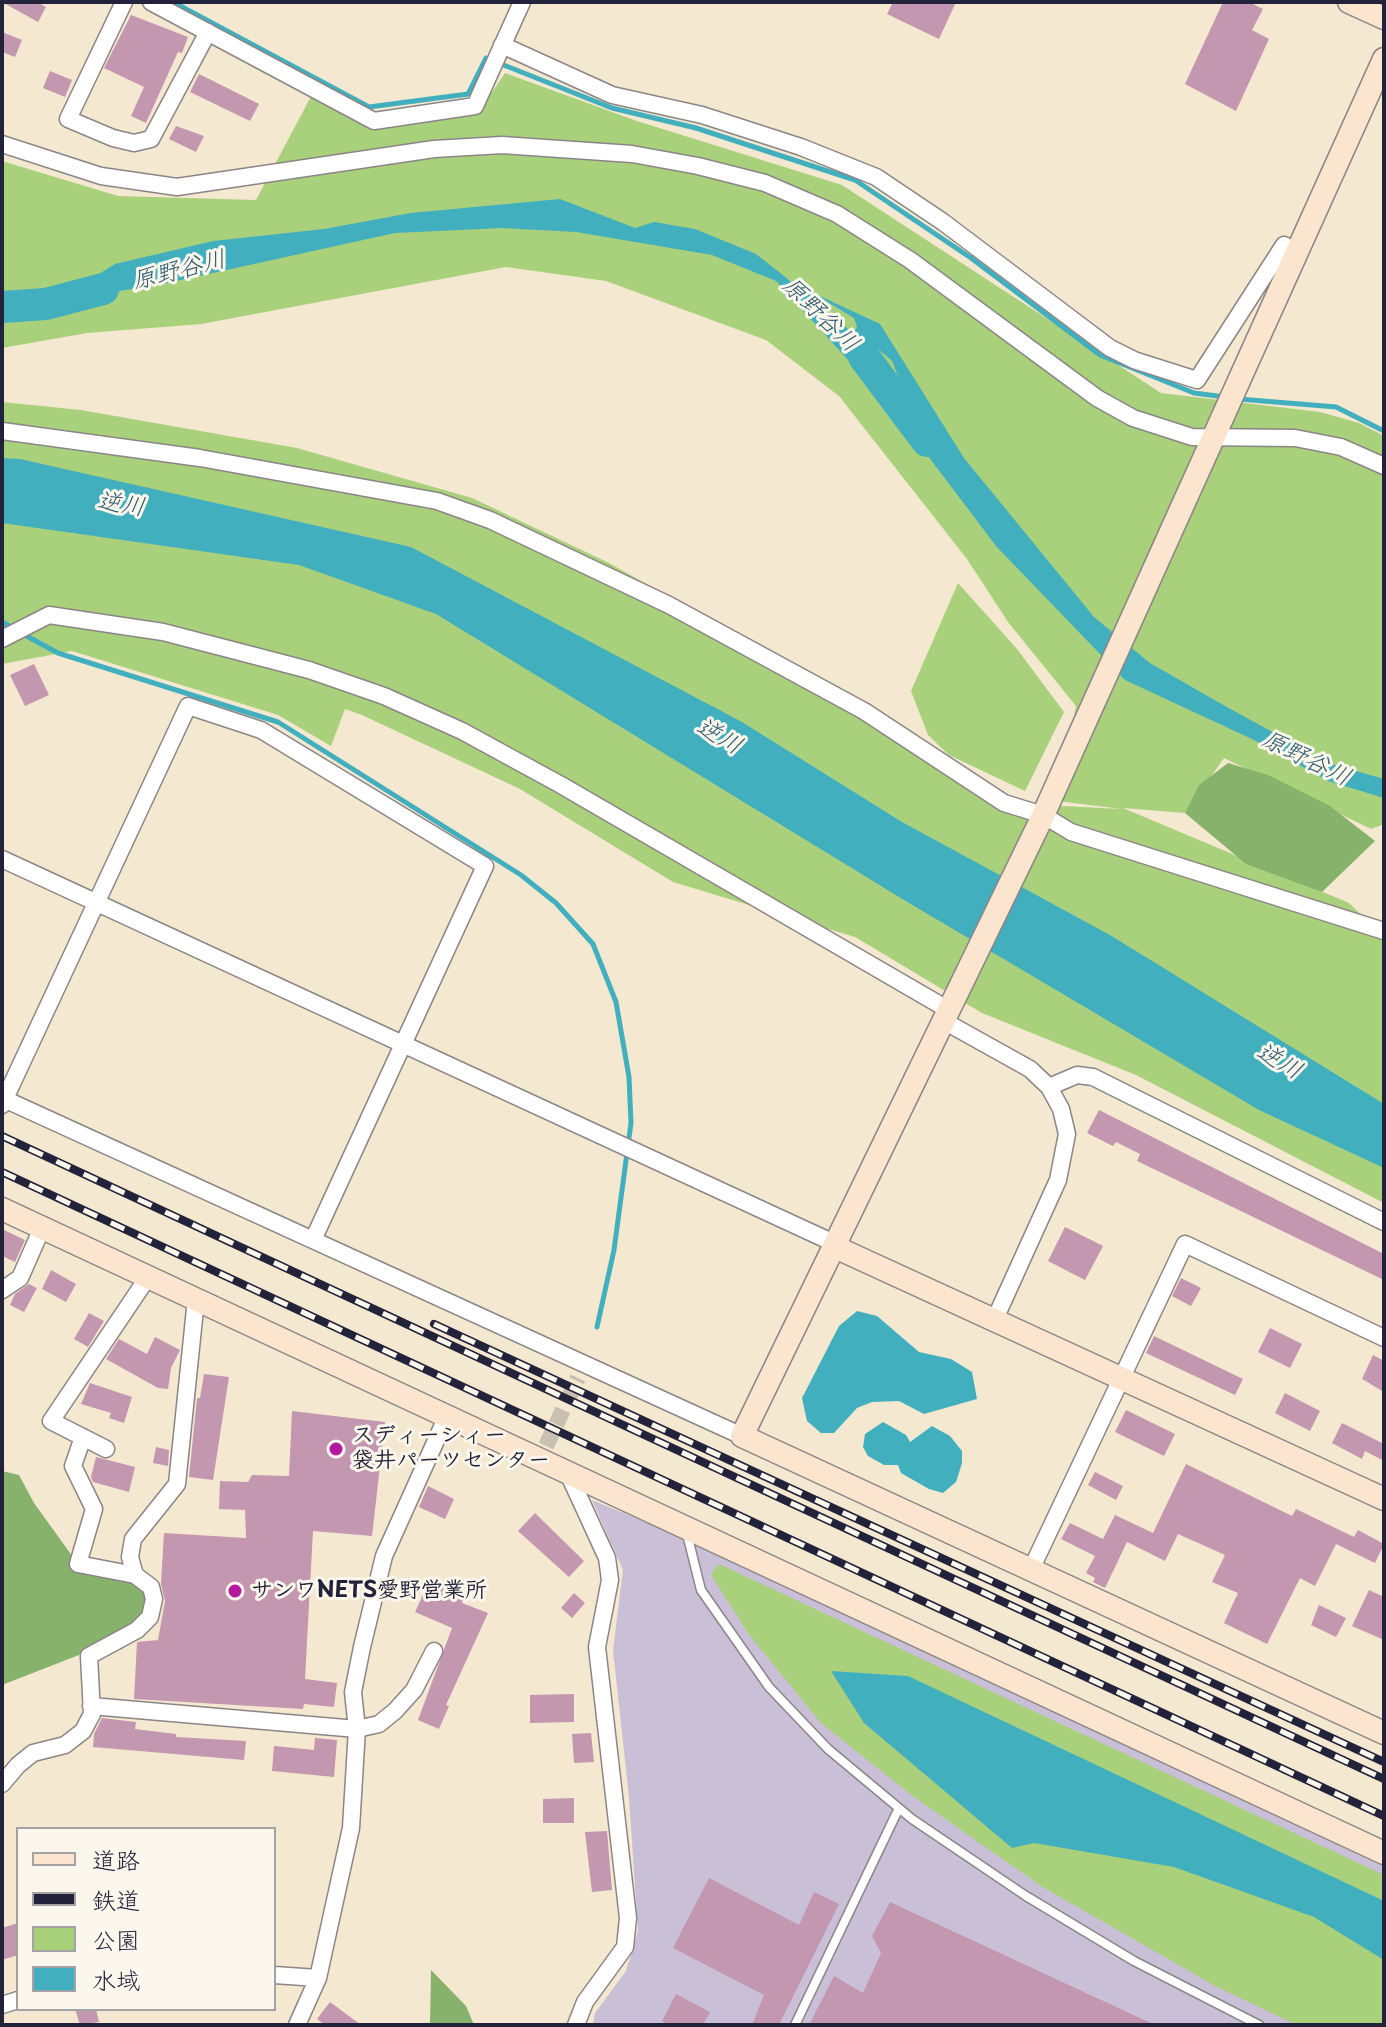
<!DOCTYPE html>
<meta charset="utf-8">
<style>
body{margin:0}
#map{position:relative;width:1386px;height:2027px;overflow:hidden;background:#f4e8d0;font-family:"Playpen Sans","Klee One",sans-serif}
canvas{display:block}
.frame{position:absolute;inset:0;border:4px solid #22223b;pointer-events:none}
.legend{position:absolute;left:16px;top:1827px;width:260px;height:184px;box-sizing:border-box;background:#fbf7ec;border:2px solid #a4a2a5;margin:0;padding:10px 14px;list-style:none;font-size:24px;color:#22223b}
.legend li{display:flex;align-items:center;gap:16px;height:40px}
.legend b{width:40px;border:2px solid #a4a2a5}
</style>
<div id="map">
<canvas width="1386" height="2027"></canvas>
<div class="frame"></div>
<ul class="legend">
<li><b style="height:10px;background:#fbe5cf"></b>道路</li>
<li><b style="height:10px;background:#22223b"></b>鉄道</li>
<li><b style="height:22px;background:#a9d07b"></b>公園</li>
<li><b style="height:22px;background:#42afbf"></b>水域</li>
</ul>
</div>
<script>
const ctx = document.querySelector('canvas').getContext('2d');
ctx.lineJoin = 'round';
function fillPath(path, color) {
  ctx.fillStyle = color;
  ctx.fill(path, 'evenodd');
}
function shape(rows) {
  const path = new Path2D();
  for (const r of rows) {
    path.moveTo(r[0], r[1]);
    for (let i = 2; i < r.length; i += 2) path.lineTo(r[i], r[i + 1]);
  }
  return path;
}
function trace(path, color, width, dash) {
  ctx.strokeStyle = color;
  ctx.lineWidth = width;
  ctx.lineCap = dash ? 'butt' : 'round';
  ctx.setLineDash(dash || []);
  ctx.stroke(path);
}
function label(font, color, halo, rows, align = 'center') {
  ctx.font = font + ' "Playpen Sans","Klee One",sans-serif';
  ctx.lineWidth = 6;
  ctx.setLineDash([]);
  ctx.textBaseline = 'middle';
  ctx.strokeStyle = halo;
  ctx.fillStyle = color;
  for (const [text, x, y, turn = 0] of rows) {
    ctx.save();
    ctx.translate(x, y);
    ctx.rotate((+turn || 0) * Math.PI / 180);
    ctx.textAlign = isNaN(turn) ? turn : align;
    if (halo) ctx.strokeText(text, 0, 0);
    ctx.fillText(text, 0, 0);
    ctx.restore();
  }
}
fillPath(shape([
 [592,1500,691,1541,1384,1867,1384,2025,593,2025,595,2013,626,1971,638,1931,629,1797,613,1650,623,1570]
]), '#c9bfd7');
fillPath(shape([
 [505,73,634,120,842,185,1161,393,1320,412,1359,423,1384,436,1384,824,1371,829,1224,758,1185,813,1123,808,1349,903,1384,937,1384,1203,1136,1075,982,1013,855,937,673,882,520,789,362,715,345,709,331,746,278,715,72,651,2,664,2,402,81,410,297,448,472,498,609,563,802,671,1004,803,1122,809,1057,801,1076,706,1008,622,967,559,839,396,766,340,606,281,506,267,201,324,87,333,2,348,2,161,118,196,256,200,315,89,378,120,480,110],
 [958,583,1017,649,1064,712,1025,791,949,755,928,735,911,691],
 [719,1564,1384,1875,1384,2025,1297,2025,1217,1987,1041,1886,914,1797,821,1723,750,1636,711,1575]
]), '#a9d07b');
fillPath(shape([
 [1228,763,1268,775,1330,806,1375,841,1322,892,1246,864,1185,813,1199,785],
 [2,1471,19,1475,34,1503,78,1564,141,1579,152,1609,125,1637,2,1685],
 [431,1970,466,2006,474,2025,430,2025]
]), '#86b26b');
fillPath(shape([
 [560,199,635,228,654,222,695,229,756,254,794,284,880,324,964,458,1094,617,1150,663,1225,706,1331,764,1384,779,1384,798,1328,781,1254,740,1125,680,996,546,891,407,776,281,712,255,576,232,502,228,395,233,163,284,26,306,75,289,115,264,213,241,324,229,411,213],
 [826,301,854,318,857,327,853,333,816,303],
 [878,349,892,361,907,398,901,409,875,357],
 [2,458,20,459,411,547,742,722,902,822,1110,935,1384,1104,1384,1168,1259,1110,909,903,436,614,299,565,2,523],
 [857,1311,877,1316,919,1352,951,1359,972,1372,977,1399,924,1414,899,1401,872,1402,857,1408,834,1433,821,1433,807,1421,802,1398,839,1326],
 [883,1422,906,1435,910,1442,932,1426,950,1436,962,1451,962,1463,956,1482,943,1493,929,1489,901,1473,898,1465,884,1465,868,1456,863,1447,865,1434],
 [831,1671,908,1676,1384,1901,1384,1960,1314,1917,1174,1867,1034,1843,1012,1848,864,1723]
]), '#42afbf');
trace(shape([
 [173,2,369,107,468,94,486,58,612,108,696,128,855,180,971,258,1100,355,1194,393,1225,397],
 [1239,399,1336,407,1384,431],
 [2,622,13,628],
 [21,633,58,653,278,722,521,875,556,903,593,944,616,1002,629,1077,631,1123,614,1250,597,1327]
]), '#42afbf', 5);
trace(shape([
 [2,307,46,304,103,289],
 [864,357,927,441]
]), '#42afbf', 32);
fillPath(shape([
 [2,2,37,2,46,7,38,22],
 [893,2,956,2,939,39,887,14],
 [1223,2,1249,2,1263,9,1252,30,1269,39,1236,111,1185,84],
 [131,15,188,37,182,53,178,52,146,123,131,116,144,87,104,68],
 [2,32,22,40,15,57,2,52],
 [50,71,72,80,65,97,43,88],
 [199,74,259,104,250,121,190,92],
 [176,126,204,136,196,152,169,139],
 [34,664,49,695,25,706,10,675],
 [1099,1110,1384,1254,1384,1280,1137,1161,1140,1154,1116,1142,1113,1146,1087,1133],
 [1065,1227,1103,1246,1085,1280,1048,1261],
 [2,1229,25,1240,15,1262,2,1256],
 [51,1270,76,1284,66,1302,42,1289],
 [1181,1278,1201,1288,1191,1306,1172,1296],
 [29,1284,37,1288,24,1312,10,1305,15,1294],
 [89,1313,104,1321,88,1347,74,1339],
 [1270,1328,1302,1344,1290,1368,1258,1352],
 [1154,1336,1243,1379,1235,1395,1146,1353],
 [155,1337,180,1350,171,1368,168,1389,158,1388,106,1359,119,1339,147,1354],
 [1373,1355,1384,1361,1384,1392,1362,1379],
 [204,1374,229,1377,213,1480,189,1477,197,1398,200,1398],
 [90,1383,132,1397,124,1423,109,1418,111,1413,81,1404],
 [1285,1393,1320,1411,1310,1431,1275,1413],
 [1126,1410,1175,1434,1164,1456,1115,1432],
 [292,1411,385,1422,372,1536,313,1531,305,1679,337,1683,334,1707,304,1704,303,1709,134,1699,137,1642,158,1640,165,1601,161,1584,164,1533,246,1538,245,1510,219,1509,220,1481,248,1482,252,1475,289,1476],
 [1342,1423,1384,1444,1384,1461,1365,1451,1362,1459,1332,1443],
 [156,1447,169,1450,168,1466,153,1463],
 [96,1457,135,1467,129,1492,93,1482,91,1477],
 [1186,1464,1292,1516,1296,1509,1354,1537,1358,1530,1384,1544,1375,1563,1336,1544,1315,1586,1300,1578,1267,1644,1224,1623,1238,1593,1212,1582,1225,1555,1178,1534,1165,1561,1127,1542,1105,1588,1093,1582,1095,1578,1086,1573,1095,1556,1061,1539,1070,1523,1103,1539,1115,1515,1153,1533],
 [1095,1472,1123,1486,1116,1500,1088,1485],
 [428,1486,454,1499,445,1519,419,1507],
 [535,1513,584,1561,569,1577,518,1531],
 [429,1582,464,1597,462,1603,488,1613,446,1705,449,1706,439,1729,418,1720,452,1628,415,1612],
 [1369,1590,1384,1597,1384,1640,1352,1626],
 [574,1593,585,1603,572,1618,561,1608],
 [1319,1605,1346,1618,1336,1637,1311,1625],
 [574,1694,574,1722,530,1723,530,1695],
 [102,1718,136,1722,135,1729,176,1734,176,1737,246,1741,244,1760,93,1747,94,1734],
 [591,1733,594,1762,574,1763,572,1734],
 [315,1738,337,1740,334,1777,272,1771,274,1746,314,1750],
 [574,1798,574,1823,543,1823,543,1799],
 [607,1831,612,1890,592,1892,585,1832],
 [709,1878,799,1925,814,1892,839,1904,779,2025,752,2025,764,1995,673,1948],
 [890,1902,1155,2025,809,2025,834,1976,863,1993,881,1953,872,1936],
 [18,1923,18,1955,2,1960,2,1928],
 [676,1994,710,2012,703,2025,669,2025,662,2021],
 [330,2002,361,2025,325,2025,317,2019],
 [75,2009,96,2009,99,2022,80,2025]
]), '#c497b0');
trace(shape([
 [546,1446,578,1378]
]), '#cac0b2', 16, [16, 8]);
const lane = shape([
 [687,1534,701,1590,769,1687,828,1749,912,1819,1026,1896,1134,1961,1259,2025],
 [795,2025,899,1808]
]);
const street = shape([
 [124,2,68,119,113,138,134,143,151,139,208,32],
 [151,2,374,121,475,106,522,2],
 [502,45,612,95,702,115,801,147,876,177,943,222,1110,348,1134,360,1197,380,1284,245,1296,252],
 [2,144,101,176,177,187,434,149,502,145,632,154,698,166,765,183,837,214,910,260,1097,398,1133,418,1192,437,1295,438,1341,447,1384,466],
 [2,431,200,458,437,501,490,520,669,605,864,711,1004,803,1043,815,1071,832,1384,931],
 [2,639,49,615,163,632,309,670,384,696,462,731,561,785,947,1009],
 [2,859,836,1244],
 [942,1020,1030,1069,1049,1087,1061,1109,1067,1134,1058,1180,995,1319],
 [1049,1087,1077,1075,1093,1077,1384,1222],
 [2,1098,742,1436],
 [2,1105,188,706,261,730,485,866,313,1240],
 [2,1290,20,1278,42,1228],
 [83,1437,73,1466,94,1509,78,1564,135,1575],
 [106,1449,51,1421,148,1277],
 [567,1471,607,1558,610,1580,597,1647,628,1918,625,1947,585,2002,576,2025],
 [1027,1568,1035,1561,1185,1244,1384,1338],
 [91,1706,357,1729,379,1724,395,1711,414,1690,434,1651],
 [2,1784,18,1765,33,1753,65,1745,83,1731,92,1714,89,1656,137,1630,150,1617,154,1599,151,1587,135,1575,130,1557,133,1539,177,1484,196,1299],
 [274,1975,318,1978],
 [2,2005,18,2000],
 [297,2025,318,1978,351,1828,357,1729,353,1692,362,1647,384,1556,447,1416]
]);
const secondary = shape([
 [1349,2,1384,18],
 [1384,59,1040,822,742,1436,1384,1733],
 [2,1209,1384,1853],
 [835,1247,1384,1499]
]);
trace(lane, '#8b8586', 11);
trace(street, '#8b8586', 19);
trace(secondary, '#8b8586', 25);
trace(lane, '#fff', 8);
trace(street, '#fff', 16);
trace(secondary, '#fbe5cf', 22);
const rail = shape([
 [2,1136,1384,1779],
 [2,1172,1384,1816],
 [434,1324,1384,1762]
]);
trace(rail, '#22223b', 8);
trace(rail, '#fbf7ec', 5, [15]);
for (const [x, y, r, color] of [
 [336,1449,8,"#b5179e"],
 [235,1591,8,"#b5179e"]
]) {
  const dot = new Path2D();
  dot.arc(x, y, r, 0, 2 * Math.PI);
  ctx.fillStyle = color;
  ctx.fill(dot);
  trace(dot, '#fbf7ec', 3);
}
label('bold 22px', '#22223b', '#fbf7ec', [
 ["スディーシィー",352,1436],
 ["袋井パーツセンター",352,1461],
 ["サンワNETS愛野営業所",251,1591]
], 'left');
label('italic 24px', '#2f5a70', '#fbf7ec', [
 ["原野谷川",179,271,-14],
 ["原野谷川",820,315,44],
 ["逆川",121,505,9],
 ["逆川",719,737,30],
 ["原野谷川",1306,759,26],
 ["逆川",1279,1062,30]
]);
</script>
